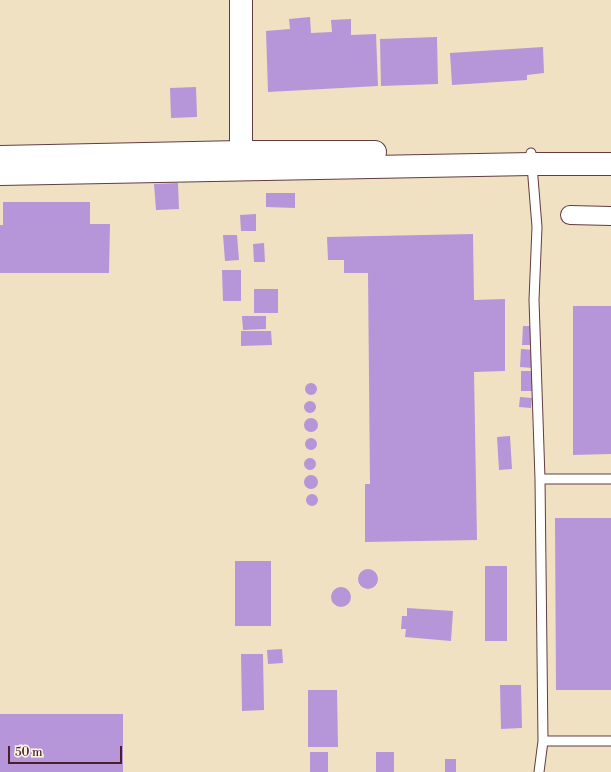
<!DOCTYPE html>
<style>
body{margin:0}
#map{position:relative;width:611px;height:772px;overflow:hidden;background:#f0e1c2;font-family:"Libre Bodoni",serif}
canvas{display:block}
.scale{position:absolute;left:8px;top:746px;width:114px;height:18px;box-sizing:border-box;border:2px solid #4a1f2b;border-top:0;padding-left:5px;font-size:12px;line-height:14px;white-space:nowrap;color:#4a1f2b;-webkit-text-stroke:3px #fcf5e5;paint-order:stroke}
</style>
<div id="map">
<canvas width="611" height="772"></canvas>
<div class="scale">50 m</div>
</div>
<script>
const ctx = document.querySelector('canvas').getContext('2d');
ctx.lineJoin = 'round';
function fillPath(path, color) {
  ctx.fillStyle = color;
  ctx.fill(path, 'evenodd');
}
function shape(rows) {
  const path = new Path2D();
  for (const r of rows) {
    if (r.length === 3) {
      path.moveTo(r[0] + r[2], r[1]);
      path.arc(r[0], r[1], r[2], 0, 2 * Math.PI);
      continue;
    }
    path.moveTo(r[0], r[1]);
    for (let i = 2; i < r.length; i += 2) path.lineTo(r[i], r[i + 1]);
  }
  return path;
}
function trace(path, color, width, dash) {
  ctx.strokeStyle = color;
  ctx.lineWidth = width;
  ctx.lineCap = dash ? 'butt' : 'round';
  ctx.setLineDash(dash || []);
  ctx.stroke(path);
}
fillPath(shape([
 [310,17,311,33,332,32,331,20,351,19,351,35,376,34,378,86,268,92,266,31,290,29,289,19],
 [437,37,438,84,381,86,380,39],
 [543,47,544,73,527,75,527,80,452,85,450,53],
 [196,87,197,117,171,118,170,88],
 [178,183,179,209,156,210,154,184],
 [266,193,295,193,295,208,266,207],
 [3,202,90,202,90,224,110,224,109,273,0,273,0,225,3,225],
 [256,214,256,231,241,231,240,215],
 [473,234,474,300,505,299,505,371,474,372,477,540,365,542,365,484,370,484,368,273,344,273,344,260,328,260,327,237],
 [223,235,237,235,239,260,225,261],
 [264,243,265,262,254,262,253,244],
 [222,270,241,270,241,301,223,301],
 [254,289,278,289,278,313,254,313],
 [573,306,611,306,611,454,573,455],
 [242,316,266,316,266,329,243,330],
 [523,326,533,326,532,345,522,345],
 [241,331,271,331,272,345,241,346],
 [521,349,534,350,533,368,520,367],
 [521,371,532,371,533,391,521,391],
 [311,389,6],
 [520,397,532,398,531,408,519,407],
 [310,407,6],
 [311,425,7],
 [510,436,512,469,499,470,497,437],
 [311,444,6],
 [310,464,6],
 [311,482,7],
 [312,500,6],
 [555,518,611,518,611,690,556,690],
 [235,561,271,561,271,626,235,626],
 [485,566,507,566,507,641,485,641],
 [368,579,10],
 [341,597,10],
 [407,608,453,611,451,641,405,637,406,629,401,629,402,616,407,616],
 [282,649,283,663,268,664,267,650],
 [241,654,263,654,264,710,242,711],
 [500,685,521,685,522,728,501,729],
 [308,690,337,690,338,747,308,747],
 [0,714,123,714,123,772,0,772],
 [310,752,328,752,328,772,310,772],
 [376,752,394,752,394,772,376,772],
 [445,759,456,759,456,772,445,772]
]), '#b695d9');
const lane = shape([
 [531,153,537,227,534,300,540,479,543,741,539,772],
 [540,479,611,479],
 [543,741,611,741]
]);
const street = shape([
 [570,215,611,216]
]);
const secondary = shape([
 [241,152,241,0],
 [0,157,241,152,375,152],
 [0,174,531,164,611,164]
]);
trace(lane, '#633c42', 11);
trace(street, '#633c42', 20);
trace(secondary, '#633c42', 24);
trace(lane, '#fff', 9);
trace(street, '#fff', 18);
trace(secondary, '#fff', 22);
</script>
